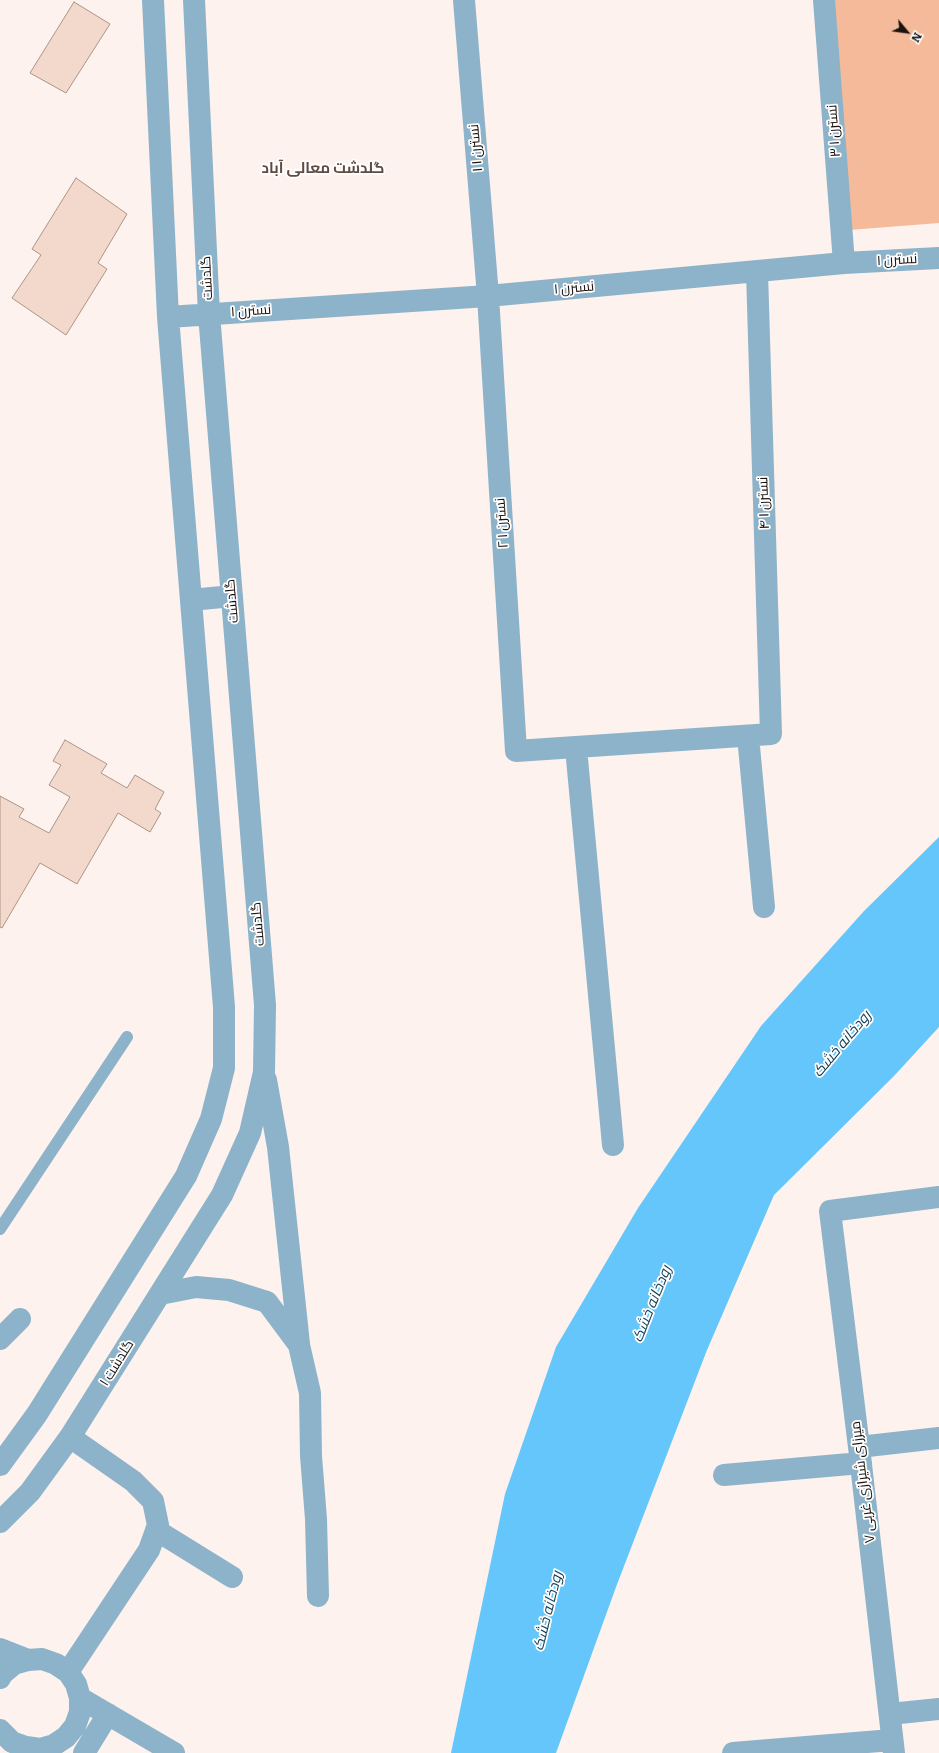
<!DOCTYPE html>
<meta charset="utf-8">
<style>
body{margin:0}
#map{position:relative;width:939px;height:1753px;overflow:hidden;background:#fdf2ed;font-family:Literata,serif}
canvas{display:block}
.north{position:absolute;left:887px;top:12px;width:40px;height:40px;-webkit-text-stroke:3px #fff;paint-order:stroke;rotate:119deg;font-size:11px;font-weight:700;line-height:16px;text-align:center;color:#1c130f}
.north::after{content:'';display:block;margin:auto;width:14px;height:18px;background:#1c130f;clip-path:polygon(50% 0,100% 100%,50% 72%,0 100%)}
</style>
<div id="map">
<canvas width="939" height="1753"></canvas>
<div class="north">N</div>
</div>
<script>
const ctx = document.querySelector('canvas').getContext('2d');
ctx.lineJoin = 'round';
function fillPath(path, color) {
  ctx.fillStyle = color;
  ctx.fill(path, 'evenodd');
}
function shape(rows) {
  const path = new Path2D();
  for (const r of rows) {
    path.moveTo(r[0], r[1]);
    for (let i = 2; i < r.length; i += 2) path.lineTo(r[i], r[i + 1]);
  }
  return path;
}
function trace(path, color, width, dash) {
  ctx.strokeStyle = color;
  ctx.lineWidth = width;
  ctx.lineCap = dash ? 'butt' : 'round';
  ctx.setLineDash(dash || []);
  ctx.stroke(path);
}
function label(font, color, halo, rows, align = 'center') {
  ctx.font = font + ' Literata,Cairo,serif';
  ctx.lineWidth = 3.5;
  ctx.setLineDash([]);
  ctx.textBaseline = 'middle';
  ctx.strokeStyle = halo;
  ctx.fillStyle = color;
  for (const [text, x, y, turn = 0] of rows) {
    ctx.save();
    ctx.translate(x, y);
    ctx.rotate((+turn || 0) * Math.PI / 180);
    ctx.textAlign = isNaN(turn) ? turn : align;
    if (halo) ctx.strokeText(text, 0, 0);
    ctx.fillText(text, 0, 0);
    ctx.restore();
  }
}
fillPath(shape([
 [827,0,939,0,939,223,849,230]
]), '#f4ba9a');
fillPath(shape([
 [939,837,939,1027,894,1076,774,1195,707,1350,616,1587,556,1753,451,1753,505,1494,556,1347,638,1208,761,1026,864,911]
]), '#64c6fb');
const building = shape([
 [74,2,110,24,66,93,30,73,74,2],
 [76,178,127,214,98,263,107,269,66,335,12,298,41,255,32,249,76,178],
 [65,740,107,764,101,773,127,788,135,775,164,792,155,809,161,813,150,832,118,813,77,884,40,863,2,928,0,927,0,796,24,809,19,817,49,833,70,797,49,785,61,765,53,761,65,740]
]);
fillPath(building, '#f2d9cb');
trace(building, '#ab9487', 1);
trace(shape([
 [0,1229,127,1037]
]), '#8cb3ca', 12);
trace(shape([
 [464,0,488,296,516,751,771,734,757,272],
 [824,0,844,263],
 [168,317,488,296,844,263,939,258],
 [191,600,232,596],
 [748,736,764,907],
 [576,748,613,1145],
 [266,1080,278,1147,299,1344],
 [160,1294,196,1287,229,1290,267,1302,299,1345,310,1393,311,1456,316,1519,318,1596],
 [0,1339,20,1319],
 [859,1447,939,1438],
 [0,1465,37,1414,186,1176,211,1119,224,1068,224,1007,168,317,153,0],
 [724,1475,861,1463],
 [0,1522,30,1492,70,1437,222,1195,250,1133,264,1072,265,1005,209,314,194,0],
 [156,1530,232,1577],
 [0,1649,28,1660],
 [68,1672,149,1550,158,1525,153,1501,133,1481,70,1437],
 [0,1678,2,1674,14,1664,28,1660,42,1659,56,1664,68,1672,76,1684,80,1698,80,1712,75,1726,66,1737,54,1745,40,1749,26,1747,12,1742,0,1730],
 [80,1698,174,1753],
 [890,1714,939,1709],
 [84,1753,108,1714],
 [733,1753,892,1740],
 [894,1753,859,1447,830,1211,939,1197]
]), '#8cb3ca', 22);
label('14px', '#1c130f', '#fff', [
 ["۳ نسترن ۱",834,131,-94],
 ["۱ نسترن ۱",476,148,-95],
 ["نسترن ۱",897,260,-3],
 ["گلدشت",207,278,-93],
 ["نسترن ۱",574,288,-5],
 ["نسترن ۱",251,311,-4],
 ["۴ نسترن ۱",764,503,-92],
 ["۲ نسترن ۱",502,523,-94],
 ["گلدشت",232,601,-95],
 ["گلدشت",258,924,-95],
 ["گلدشت ۱",117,1363,-58],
 ["۷ میرزای شیرازی غربی",863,1482,-97]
]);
label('bold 15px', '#604b40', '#fff', [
 ["گلدشت معالی آباد",323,169]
]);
label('italic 15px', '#133e53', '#fff', [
 ["رودخانه خشک",842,1044,-50],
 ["رودخانه خشک",652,1304,-68],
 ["رودخانه خشک",548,1611,-76]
]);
</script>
